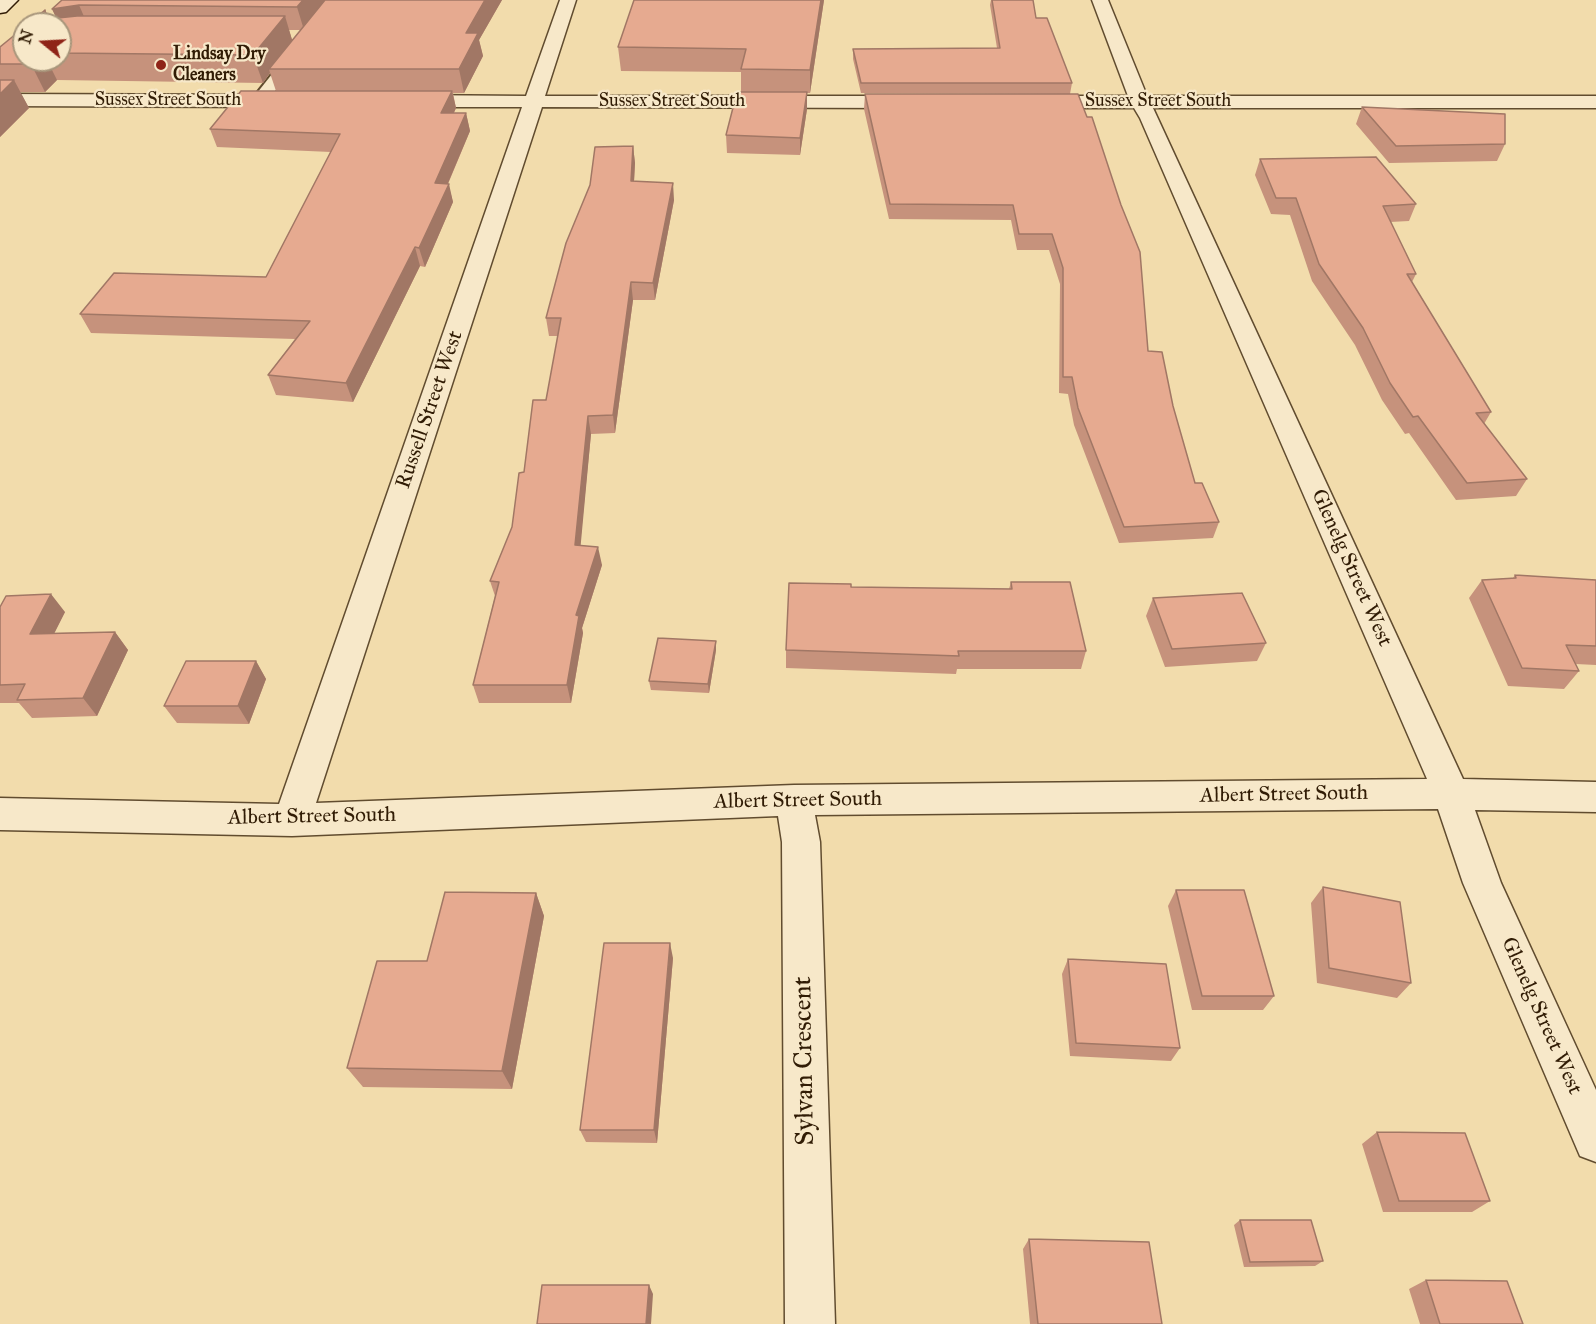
<!DOCTYPE html>
<style>
body{margin:0}
#map{position:relative;width:1596px;height:1324px;overflow:hidden;background:#f2dcac;font-family:"IM FELL Great Primer",serif}
canvas{display:block}
.north{position:absolute;left:12px;top:12px;width:60px;height:60px;box-sizing:border-box;background:#f7e8c9;border:2px solid #a8967b;border-radius:50%;rotate:288deg;font-size:16px;font-weight:700;line-height:24px;text-align:center;color:#311c05}
.north::after{content:'';display:block;margin:auto;width:21px;height:27px;background:#8f2418;clip-path:polygon(50% 0,100% 100%,50% 72%,0 100%)}
</style>
<div id="map">
<canvas width="1596" height="1324"></canvas>
<div class="north">N</div>
</div>
<script>
const ctx = document.querySelector('canvas').getContext('2d');
ctx.lineJoin = 'round';
function shape(rows) {
  const path = new Path2D();
  for (const r of rows) {
    path.moveTo(r[0], r[1]);
    for (let i = 2; i < r.length; i += 2) path.lineTo(r[i], r[i + 1]);
  }
  return path;
}
function trace(path, color, width, dash) {
  ctx.strokeStyle = color;
  ctx.lineWidth = width;
  ctx.lineCap = dash ? 'butt' : 'round';
  ctx.setLineDash(dash || []);
  ctx.stroke(path);
}
function fillPath(path, color) {
  ctx.fillStyle = color;
  ctx.fill(path, 'evenodd');
}
function label(font, color, halo, rows, align = 'center') {
  ctx.font = font + ' "IM FELL Great Primer",serif';
  ctx.lineWidth = 4.5;
  ctx.setLineDash([]);
  ctx.textBaseline = 'middle';
  ctx.strokeStyle = halo;
  ctx.fillStyle = color;
  for (const [text, x, y, turn = 0] of rows) {
    ctx.save();
    ctx.translate(x, y);
    ctx.rotate((+turn || 0) * Math.PI / 180);
    ctx.textAlign = isNaN(turn) ? turn : align;
    if (halo) ctx.strokeText(text, 0, 0);
    ctx.fillText(text, 0, 0);
    ctx.restore();
  }
}
const lane = shape([
 [331,0,346,0,265,104,253,104,251,101,253,98,331,0]
]);
const street = shape([
 [560,0,576,0,545,96,910,96,917,98,920,102,917,106,910,108,542,107,316,803,794,785,1427,779,1140,118,1134,108,1037,108,1030,106,1027,102,1030,98,1037,96,1128,96,1092,0,1108,0,1147,96,1596,96,1596,108,1153,108,1463,779,1596,782,1596,812,1475,810,1501,883,1596,1090,1596,1162,1580,1156,1463,883,1438,809,815,815,820,842,835,1324,785,1324,782,842,778,816,292,836,0,830,0,798,279,804,522,107,410,107,403,105,400,101,403,97,410,95,526,96,560,0],
 [0,94,277,95,284,97,287,101,284,105,277,107,0,106,0,94]
]);
const secondary = shape([
 [0,0,18,0,6,12,0,13,0,0]
]);
trace(lane, '#614c2f', 4);
trace(street, '#614c2f', 3);
trace(secondary, '#311c05', 3);
fillPath(lane, '#f7e8c9');
fillPath(street, '#f7e8c9');
fillPath(secondary, '#f7e8c9');
fillPath(shape([
 [62,0,502,0,479,40,483,56,464,93,453,93,456,108,454,113,466,113,470,131,448,184,453,202,425,267,420,266,353,402,276,395,268,375,295,339,91,333,80,314,266,277,331,152,217,147,210,129,276,91,270,73,263,83,57,80,45,92,20,92,29,108,0,137,0,47,24,60,60,60,60,24,29,24,45,10,50,19,57,18,52,9],
 [289,30,301,30,292,40],
 [824,0,810,93,807,93,807,109,800,155,727,153,726,135,741,92,741,72,621,71,618,47],
 [991,0,1033,0,1036,18,1072,83,1070,94,861,93,853,59,853,49,997,48,990,5],
 [865,94,1078,94,1148,351,1173,406,1195,483,1219,522,1213,538,1119,543,1074,425,1068,394,1059,393,1060,284,1049,250,1017,250,1011,220,889,219,864,109],
 [1362,107,1505,144,1497,161,1389,163,1356,124],
 [633,146,635,163,634,182,674,200,655,300,633,300,615,433,591,434,580,545,602,565,582,628,583,633,571,703,479,703,473,685,495,596,490,581,512,527,524,472,546,400,558,336,549,336,546,318],
 [1260,159,1416,204,1409,221,1390,222,1416,274,1412,282,1491,412,1484,424,1527,479,1516,496,1456,500,1409,433,1405,434,1382,400,1355,345,1312,281,1290,215,1271,214,1255,175],
 [1515,575,1596,580,1596,665,1576,664,1579,671,1564,689,1508,686,1469,598,1482,580,1513,578],
 [1011,582,1086,651,1081,669,957,669,956,674,786,668,786,650,851,587,1009,589],
 [1153,598,1266,643,1257,661,1165,667,1146,616],
 [0,607,65,612,54,633,115,632,128,650,97,716,32,718,19,703,0,703],
 [716,641,716,650,709,693,651,690,649,681],
 [256,661,266,679,249,724,177,723,164,706],
 [1323,887,1411,983,1397,998,1317,983,1311,903],
 [1176,890,1274,996,1263,1010,1192,1010,1168,906],
 [536,893,544,916,512,1089,363,1087,347,1068,427,961],
 [673,958,657,1143,586,1142,580,1130],
 [1068,959,1180,1048,1171,1061,1070,1056,1062,974],
 [1377,1132,1490,1201,1472,1212,1383,1212,1362,1144],
 [1240,1220,1323,1261,1315,1266,1244,1267,1234,1225],
 [1029,1239,1162,1324,1030,1324,1023,1249],
 [1426,1280,1523,1324,1420,1324,1409,1289]
]), '#c6927c');
fillPath(shape([
 [303,0,328,0,304,30,297,7],
 [485,0,502,0,479,40,483,56,464,93,459,69,466,33],
 [821,0,824,0,810,93,810,70],
 [79,5,89,28,59,24,52,9],
 [45,10,52,24,45,17],
 [285,16,293,43,269,69,270,73,263,83,253,55],
 [36,60,47,60,57,80,45,92,31,64],
 [14,80,29,108,0,137,0,94],
 [452,91,456,108,445,131,441,113],
 [807,92,807,109,800,155,800,138],
 [466,113,470,131,440,202,435,183],
 [633,146,635,163,633,199,631,181],
 [673,183,674,200,655,300,653,283],
 [449,184,453,202,425,267,419,248],
 [415,247,420,266,353,402,346,383],
 [631,282,633,300,615,433,613,415],
 [588,416,591,434,579,563,575,545],
 [598,547,602,565,582,628,583,633,571,703,567,685,576,615],
 [51,594,65,612,45,652,30,634],
 [115,632,128,650,97,716,83,698],
 [716,641,716,650,709,693,708,684],
 [256,661,266,679,249,724,238,706],
 [536,893,544,916,512,1089,502,1071],
 [670,943,673,958,657,1143,654,1130],
 [649,1285,653,1294,651,1324,646,1324]
]), '#a17765');
const building = shape([
 [62,0,303,0,297,7,79,5,52,9,62,0],
 [325,0,485,0,466,33,478,33,459,69,269,69,325,0],
 [634,0,821,0,810,70,741,69,746,49,618,47,634,0],
 [992,0,1033,0,1036,18,1047,18,1072,83,861,83,853,49,1000,48,992,0],
 [45,10,45,17,48,19,77,16,285,16,253,55,60,53,60,24,29,24,45,10],
 [22,29,23,30,24,29,24,60,36,60,31,64,0,64,0,47,22,29],
 [0,80,14,80,0,94,0,80],
 [241,91,452,91,441,113,466,113,435,183,449,184,419,248,415,247,346,383,268,375,310,321,80,314,114,273,266,277,340,134,210,129,241,91],
 [737,92,807,92,800,138,726,135,737,92],
 [865,94,1078,94,1087,117,1092,117,1121,205,1140,252,1148,351,1162,352,1173,406,1195,483,1202,483,1219,522,1124,527,1078,408,1072,377,1063,377,1063,268,1052,234,1019,234,1013,205,890,204,865,94],
 [1362,107,1505,114,1505,144,1396,146,1362,107],
 [633,146,631,181,673,183,653,283,631,282,613,415,588,416,575,545,598,547,576,615,579,616,567,685,473,685,499,582,490,581,512,527,519,473,524,472,533,400,546,400,561,318,546,318,566,243,590,185,595,147,633,146],
 [1376,157,1416,204,1383,206,1416,274,1407,274,1491,412,1476,413,1527,479,1467,483,1418,416,1413,417,1390,383,1363,328,1319,264,1296,198,1276,198,1260,159,1376,157],
 [1515,575,1596,580,1596,646,1566,645,1579,671,1522,668,1482,580,1516,578,1515,575],
 [1011,582,1070,582,1086,651,958,651,959,656,786,650,789,583,851,584,851,587,1012,589,1011,582],
 [1242,593,1266,643,1172,649,1153,598,1242,593],
 [51,594,30,634,115,632,83,698,17,700,25,684,0,685,0,607,6,596,51,594],
 [658,638,716,641,708,684,649,681,658,638],
 [186,661,256,661,238,706,164,706,186,661],
 [1323,887,1400,902,1411,983,1329,968,1323,887],
 [1176,890,1244,890,1274,996,1202,996,1176,890],
 [445,892,536,893,502,1071,347,1068,377,961,427,961,445,892],
 [604,943,670,943,654,1130,580,1130,604,943],
 [1068,959,1166,964,1180,1048,1076,1043,1068,959],
 [1377,1132,1465,1133,1490,1201,1399,1201,1377,1132],
 [1240,1220,1311,1220,1323,1261,1250,1262,1240,1220],
 [1029,1239,1149,1242,1162,1324,1038,1324,1029,1239],
 [1426,1280,1507,1281,1523,1324,1440,1324,1426,1280],
 [542,1285,649,1285,646,1324,537,1324,542,1285]
]);
fillPath(building, '#e6aa90');
trace(building, '#a17765', 1.5);
for (const [x, y, r, color] of [
 [161,65,6,"#8f2418"]
]) {
  const dot = new Path2D();
  dot.arc(x, y, r, 0, 2 * Math.PI);
  ctx.fillStyle = color;
  ctx.fill(dot);
  trace(dot, '#f7e8c9', 2);
}
label('bold 18px', '#311c05', '#f7e8c9', [
 ["Lindsay Dry",173,55],
 ["Cleaners",173,76]
], 'left');
label('18px', '#311c05', '#f7e8c9', [
 ["Sussex Street South",168,101],
 ["Sussex Street South",672,102],
 ["Sussex Street South",1158,102]
]);
label('21px', '#311c05', '#f7e8c9', [
 ["Russell Street West",430,410,-71],
 ["Glenelg Street West",1351,568,66],
 ["Albert Street South",1284,795,-1],
 ["Albert Street South",798,801,-1],
 ["Albert Street South",312,817,-1],
 ["Glenelg Street West",1541,1016,66]
]);
label('26px', '#311c05', '#f7e8c9', [
 ["Sylvan Crescent",805,1061,-91]
]);
</script>
